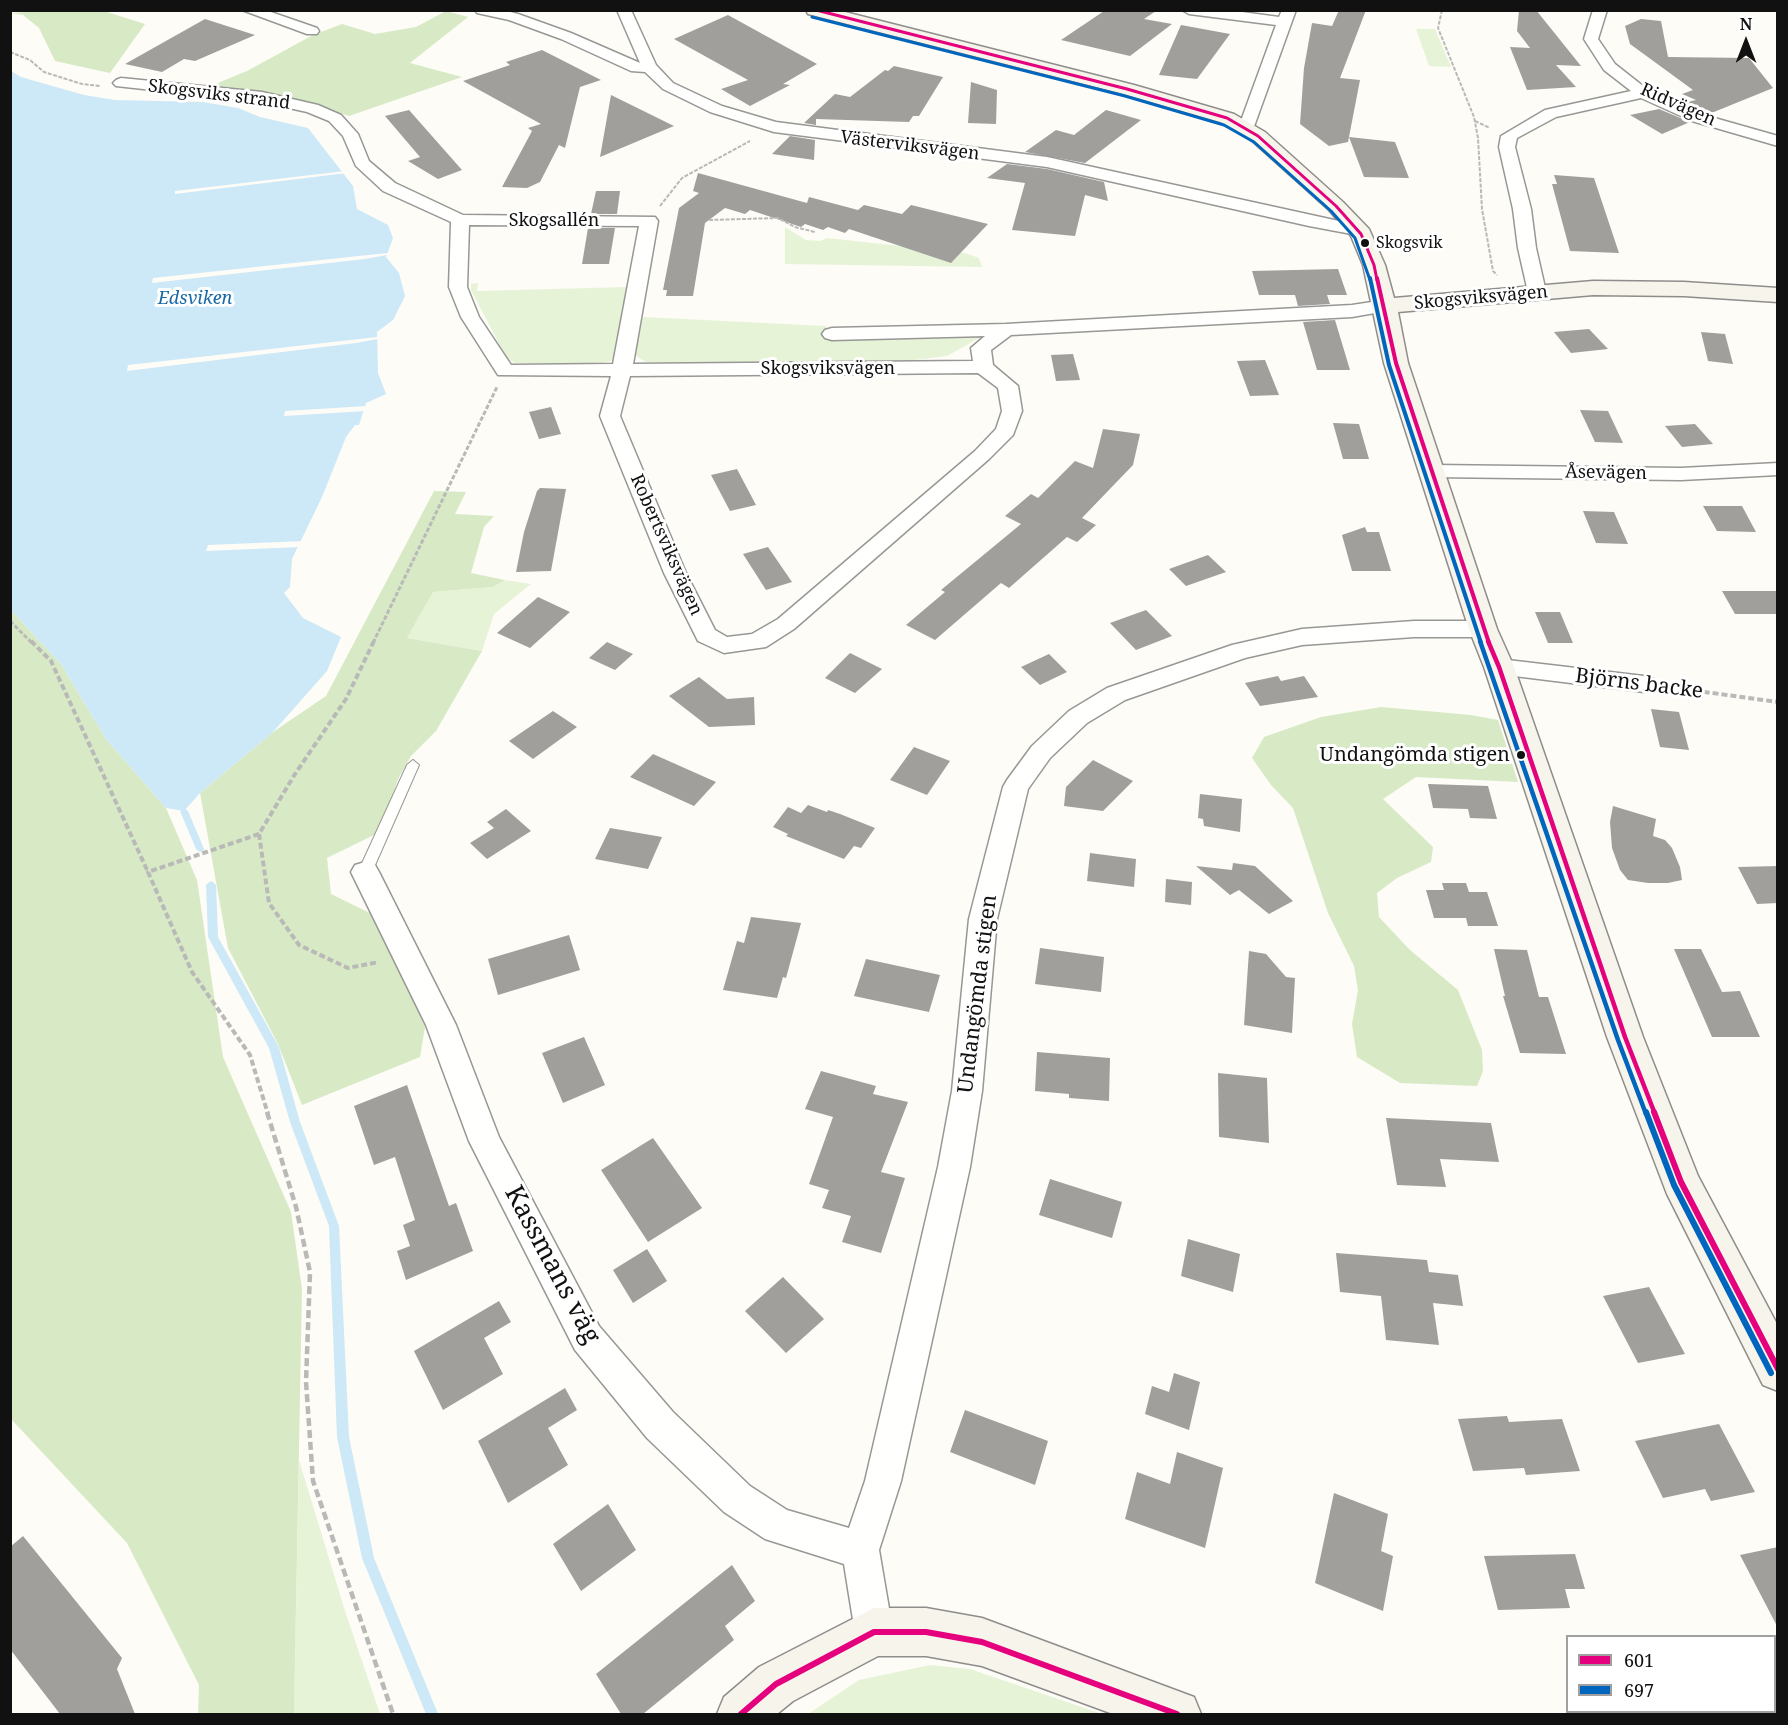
<!DOCTYPE html>
<meta charset="utf-8">
<style>
body{margin:0}
#map{position:relative;width:1788px;height:1725px;overflow:hidden;background:#fdfcf7;font-family:"Noto Serif",serif}
canvas{display:block}
.frame{position:absolute;inset:0;border:12px solid #111;pointer-events:none}
.legend{position:absolute;left:1566px;top:1635px;width:210px;height:78px;box-sizing:border-box;background:#fff;border:2px solid #a0a0a0;margin:0;padding:8px 10px;list-style:none;font-size:18px;color:#111}
.legend li{display:flex;align-items:center;gap:12px;height:30px}
.legend b{width:30px;border:2px solid #a0a0a0}
.north{position:absolute;left:1716px;top:12px;width:60px;height:60px;-webkit-text-stroke:4px #fff;paint-order:stroke;rotate:0deg;font-size:16px;font-weight:700;line-height:24px;text-align:center;color:#111}
.north::after{content:'';display:block;margin:auto;width:21px;height:27px;background:#111;clip-path:polygon(50% 0,100% 100%,50% 72%,0 100%)}
</style>
<div id="map">
<canvas width="1788" height="1725"></canvas>
<div class="frame"></div>
<ul class="legend">
<li><b style="height:8px;background:#e5007d"></b>601</li>
<li><b style="height:8px;background:#0065bd"></b>697</li>
</ul>
<div class="north">N</div>
</div>
<script>
const ctx = document.querySelector('canvas').getContext('2d');
ctx.lineJoin = 'round';
function fillPath(path, color) {
  ctx.fillStyle = color;
  ctx.fill(path, 'evenodd');
}
function shape(rows) {
  const path = new Path2D();
  for (const r of rows) {
    path.moveTo(r[0], r[1]);
    for (let i = 2; i < r.length; i += 2) path.lineTo(r[i], r[i + 1]);
  }
  return path;
}
function trace(path, color, width, dash) {
  ctx.strokeStyle = color;
  ctx.lineWidth = width;
  ctx.lineCap = dash ? 'butt' : 'round';
  ctx.setLineDash(dash || []);
  ctx.stroke(path);
}
function label(font, color, halo, rows, align = 'center') {
  ctx.font = font + ' "Noto Serif",serif';
  ctx.lineWidth = 6;
  ctx.setLineDash([]);
  ctx.textBaseline = 'middle';
  ctx.strokeStyle = halo;
  ctx.fillStyle = color;
  for (const [text, x, y, turn = 0] of rows) {
    ctx.save();
    ctx.translate(x, y);
    ctx.rotate((+turn || 0) * Math.PI / 180);
    ctx.textAlign = isNaN(turn) ? turn : align;
    if (halo) ctx.strokeText(text, 0, 0);
    ctx.fillText(text, 0, 0);
    ctx.restore();
  }
}
fillPath(shape([
 [1416,29,1435,29,1451,67,1429,66],
 [785,227,806,240,820,241,827,238,965,253,979,258,982,267,785,264],
 [478,283,477,291,627,287,619,350,611,361,598,364,515,363,507,359,471,290,471,284],
 [643,317,826,326,828,337,981,337,947,356,907,361,722,363,646,362,635,355],
 [505,580,531,584,494,614,482,651,407,638,433,592,493,587],
 [299,1460,345,1611,380,1714,294,1714],
 [930,1665,970,1669,1102,1714,808,1714,859,1680]
]), '#e7f3d7');
fillPath(shape([
 [40,11,104,11,145,24,110,73,55,61,39,28,23,15,11,13],
 [446,11,468,17,410,63,462,77,349,116,291,97,196,88,208,87,247,71,313,35,342,24,375,34,416,27],
 [434,491,466,492,455,514,494,516,484,527,471,573,505,580,493,587,433,592,407,638,482,651,436,731,411,756,398,779,380,832,327,858,331,894,374,915,425,1027,420,1057,302,1105,278,1044,228,948,200,793,273,732,326,696],
 [11,610,61,664,106,739,166,808,197,880,223,1057,291,1212,302,1289,294,1714,198,1714,199,1685,127,1543,11,1419],
 [1381,707,1471,715,1498,720,1518,782,1416,777,1383,799,1433,847,1431,862,1397,878,1377,893,1379,917,1410,950,1458,990,1482,1050,1483,1071,1477,1086,1400,1083,1357,1057,1352,1024,1358,990,1354,966,1328,913,1293,808,1271,785,1252,758,1264,737,1321,717]
]), '#d8eac5');
fillPath(shape([
 [11,71,21,77,84,95,115,100,203,102,238,108,260,117,308,128,353,186,357,209,388,225,393,238,386,257,399,273,405,296,393,320,377,332,378,373,386,394,366,403,359,425,355,425,346,437,322,497,292,559,290,587,284,593,303,618,341,637,327,671,273,732,200,793,184,811,166,808,106,739,61,664,11,610]
]), '#cde8f7');
fillPath(shape([
 [345,171,347,173,175,194,175,191],
 [387,253,387,255,365,259,152,283,153,278],
 [377,337,378,339,356,343,127,371,128,365],
 [367,406,366,411,284,416,285,411],
 [304,541,301,547,206,551,208,545]
]), '#fdfcf7');
fillPath(shape([
 [184,808,188,811,204,849,203,851,200,852,196,849,180,811,184,808],
 [211,881,214,883,216,885,218,937,279,1047,300,1122,339,1226,349,1437,374,1558,438,1714,426,1714,362,1558,337,1437,329,1226,290,1122,269,1048,208,937,206,885,208,883,211,881]
]), '#cde8f7');
fillPath(shape([
 [1339,10,1366,10,1340,78,1360,80,1349,137,1395,142,1409,178,1364,177,1349,137,1348,142,1329,146,1300,124,1304,68,1312,23,1332,26],
 [1519,10,1536,10,1581,66,1556,65,1576,87,1527,90,1510,47,1530,48,1517,31],
 [1104,11,1156,11,1144,19,1172,24,1130,56,1061,40],
 [728,15,817,64,783,84,790,85,750,106,721,89,748,80,674,39],
 [205,19,255,35,195,61,184,59,162,72,125,64],
 [1641,19,1661,21,1668,57,1749,58,1773,88,1709,114,1683,103,1696,100,1682,94,1693,90,1630,44,1625,26],
 [1181,25,1230,34,1197,79,1159,75],
 [542,50,601,80,580,87,565,148,559,145,540,182,527,188,502,187,532,131,528,128,541,124,463,81,510,65,506,62],
 [894,66,943,77,919,116,913,116,909,122,816,119,816,125,804,123,835,94,850,97,885,70,888,71],
 [971,82,997,90,996,124,968,123],
 [611,95,674,126,600,157],
 [1659,109,1690,122,1662,134,1630,115],
 [409,110,462,170,438,179,408,161,420,157,385,116],
 [1106,110,1141,120,1085,163,1025,152,1056,130,1074,135],
 [790,136,815,140,814,160,772,154],
 [1007,164,1047,169,1104,182,1108,201,1085,195,1075,236,1012,230,1025,183,987,178],
 [698,173,807,203,809,197,858,210,864,205,902,214,911,205,988,224,951,263,849,229,845,233,828,227,823,230,805,224,801,227,750,210,745,214,725,208,705,223,693,296,666,296,667,290,663,290,679,208,699,193,693,191],
 [1554,175,1594,178,1619,253,1570,251,1552,184,1557,184],
 [596,191,620,191,617,214,591,214],
 [588,228,615,228,609,264,582,264],
 [1338,269,1347,295,1327,295,1330,304,1298,306,1295,295,1259,295,1252,271],
 [1335,320,1350,370,1317,370,1303,322],
 [1589,329,1608,349,1571,353,1554,332],
 [1701,332,1725,334,1733,364,1708,361],
 [1073,354,1080,380,1056,381,1051,355],
 [1265,360,1279,395,1250,396,1237,361],
 [551,407,561,434,539,439,529,412],
 [1580,410,1608,411,1623,443,1595,442],
 [1333,423,1359,424,1369,459,1343,459],
 [1695,424,1713,444,1682,447,1665,426],
 [1103,429,1140,434,1133,465,1082,518,1096,525,1077,542,1067,537,1009,588,1001,583,935,640,906,625,945,592,941,590,1021,524,1005,516,1031,494,1038,498,1075,461,1093,468],
 [737,469,756,505,730,511,711,475],
 [540,488,566,489,551,571,516,572,524,532,537,491],
 [1703,506,1742,506,1756,532,1717,531],
 [1583,511,1614,512,1628,544,1596,543],
 [1365,527,1367,532,1379,532,1391,571,1352,571,1342,535],
 [768,547,792,582,766,590,743,554],
 [1208,555,1226,572,1186,586,1169,569],
 [1722,591,1778,591,1778,614,1735,614],
 [538,597,570,612,530,648,497,633],
 [1146,610,1172,636,1136,650,1110,623],
 [1535,612,1560,612,1573,643,1548,643],
 [607,642,633,654,615,670,589,658],
 [850,653,882,669,855,693,825,678],
 [1049,654,1067,672,1040,685,1021,667],
 [1278,676,1281,681,1304,676,1318,697,1260,706,1245,683],
 [699,677,727,699,754,697,755,725,709,727,669,696],
 [1651,709,1679,712,1689,750,1660,747],
 [553,711,577,727,533,759,509,741],
 [914,747,950,761,927,795,890,780],
 [653,754,716,782,694,806,630,777],
 [1093,760,1133,781,1103,811,1064,806,1066,787],
 [1428,784,1488,786,1497,819,1470,818,1468,809,1433,808],
 [1200,794,1242,799,1240,832,1204,826,1203,819,1198,818],
 [808,805,827,812,828,810,840,814,875,828,861,848,854,846,844,859,786,836,788,834,773,827,788,807,801,813],
 [1613,806,1656,819,1653,836,1665,840,1672,848,1680,867,1682,880,1668,883,1648,883,1628,880,1620,870,1612,848,1610,822],
 [506,809,531,831,487,859,470,843,494,828,487,822],
 [610,828,662,837,648,869,595,859],
 [1090,853,1136,859,1134,887,1087,881],
 [1233,863,1255,866,1293,901,1269,914,1239,890,1230,895,1196,866,1232,870],
 [1778,866,1778,903,1757,904,1738,867],
 [1166,879,1192,882,1191,905,1165,902],
 [1442,883,1466,883,1469,892,1487,892,1498,926,1468,926,1466,918,1434,918,1426,890,1444,890],
 [751,917,801,923,786,978,783,977,777,998,723,990,737,941,744,943],
 [569,935,580,970,498,995,488,959],
 [1040,948,1104,957,1101,992,1035,984],
 [1494,949,1527,950,1539,997,1548,997,1566,1054,1520,1053,1503,996,1505,996],
 [1674,949,1701,949,1722,992,1740,991,1760,1037,1712,1037],
 [1249,951,1266,954,1286,977,1295,978,1292,1033,1244,1025],
 [866,959,940,975,929,1012,854,996],
 [584,1037,605,1085,563,1103,542,1053],
 [1037,1052,1110,1058,1109,1101,1069,1098,1069,1094,1035,1091],
 [821,1071,876,1086,873,1094,908,1102,881,1172,905,1178,881,1253,842,1242,851,1216,822,1208,829,1190,809,1184,833,1117,805,1109],
 [1218,1073,1267,1078,1269,1143,1219,1137],
 [407,1085,449,1206,456,1203,473,1251,406,1280,397,1251,410,1246,403,1225,415,1220,395,1157,374,1165,354,1106],
 [1386,1118,1491,1123,1499,1162,1440,1159,1446,1187,1397,1185],
 [653,1138,702,1208,648,1242,601,1170],
 [1050,1179,1122,1202,1112,1238,1039,1215],
 [1188,1239,1240,1254,1233,1292,1181,1276],
 [647,1249,667,1281,633,1303,613,1270],
 [1336,1253,1427,1260,1429,1272,1458,1275,1463,1306,1433,1303,1439,1345,1386,1340,1381,1296,1340,1292],
 [783,1277,824,1319,786,1353,745,1311],
 [1649,1287,1685,1354,1638,1363,1603,1296],
 [499,1301,511,1322,484,1338,503,1374,443,1410,414,1351],
 [1174,1373,1200,1382,1189,1430,1145,1414,1152,1386,1169,1392],
 [565,1388,577,1410,548,1428,568,1465,508,1503,478,1441],
 [965,1410,1048,1441,1035,1485,950,1452],
 [1507,1416,1509,1422,1562,1419,1580,1471,1526,1475,1524,1468,1473,1471,1458,1419],
 [1719,1424,1755,1492,1711,1501,1705,1489,1663,1498,1635,1441],
 [1177,1452,1223,1468,1205,1548,1125,1519,1137,1472,1170,1484],
 [1334,1493,1388,1514,1381,1551,1393,1556,1383,1611,1315,1583],
 [608,1504,636,1550,581,1591,553,1544],
 [23,1536,122,1658,117,1669,135,1714,60,1714,10,1649,10,1547],
 [1778,1547,1778,1628,1740,1555],
 [1575,1554,1585,1589,1565,1589,1570,1608,1498,1610,1484,1556],
 [732,1565,755,1601,725,1626,734,1640,643,1714,621,1714,596,1674]
]), '#a19f9c');
const lane = shape([
 [413,760,419,765,372,872,370,876,365,877,360,876,358,872,407,765,413,760]
]);
const street = shape([
 [242,10,265,10,317,28,319,31,317,34,307,34,242,10],
 [475,10,503,10,518,14,571,33,640,63,617,10,631,10,656,65,673,83,722,106,776,122,1047,157,1357,225,1363,226,1366,230,1363,234,1357,235,1309,226,1047,167,774,132,710,112,663,89,645,72,631,71,561,39,509,20,477,13,475,10],
 [1182,10,1227,10,1279,17,1282,10,1296,10,1252,132,1240,132,1238,129,1276,25,1189,14,1182,10],
 [1593,10,1607,10,1598,39,1615,64,1648,90,1704,115,1778,136,1778,146,1692,121,1641,98,1556,117,1517,138,1515,147,1531,209,1536,248,1546,292,1544,296,1537,298,1530,296,1528,292,1518,248,1513,209,1499,147,1501,136,1545,110,1631,91,1604,70,1584,39,1593,10],
 [121,78,262,92,318,105,341,115,358,134,369,161,395,183,463,215,655,217,658,221,633,364,973,361,971,348,985,336,832,340,825,338,822,334,825,330,832,328,1006,324,1352,305,1385,300,1392,302,1394,306,1392,310,1352,317,1011,335,991,350,993,365,1018,386,1022,411,1013,435,989,459,794,629,766,647,724,653,698,641,664,573,600,416,611,376,498,375,461,317,449,287,451,222,383,191,356,166,343,136,329,121,307,112,262,102,116,86,113,83,116,80,121,78],
 [469,225,639,226,613,364,511,365,479,317,467,287,469,225],
 [978,373,998,388,1002,411,996,429,975,451,778,619,752,634,727,637,715,630,686,573,620,416,630,376,978,373],
 [1778,463,1778,475,1681,480,1433,477,1426,475,1422,471,1426,467,1433,465,1681,468,1778,463],
 [1414,621,1483,621,1491,623,1495,629,1491,635,1483,637,1414,637,1302,645,1245,658,1125,700,1087,723,1050,758,1028,789,997,919,982,1091,970,1167,901,1481,879,1550,893,1632,888,1646,874,1651,860,1646,855,1632,844,1564,765,1539,724,1512,647,1438,575,1350,469,1141,426,1025,351,872,355,865,365,862,375,865,379,872,456,1025,499,1137,599,1326,673,1412,750,1486,787,1510,849,1528,865,1481,938,1167,952,1091,969,919,1003,787,1007,780,1032,746,1069,711,1107,688,1232,645,1302,629,1414,621],
 [1499,659,1644,676,1653,678,1656,684,1653,690,1644,692,1490,673,1487,667,1490,661,1499,659]
]);
const secondary = shape([
 [806,10,837,10,1134,85,1234,114,1265,132,1343,202,1369,229,1385,265,1394,298,1593,281,1684,282,1778,288,1778,302,1684,296,1593,295,1398,312,1408,363,1497,629,1514,667,1643,1037,1698,1176,1778,1326,1778,1391,1763,1385,1667,1194,1607,1037,1484,667,1469,629,1384,363,1363,265,1351,236,1329,210,1251,140,1220,122,1120,93,808,14,806,10],
 [874,1608,926,1608,982,1618,1194,1697,1201,1714,1113,1714,982,1666,926,1656,878,1656,793,1701,777,1714,717,1714,724,1697,759,1667,874,1608]
]);
trace(lane, '#979795', 2);
trace(street, '#979795', 3);
trace(secondary, '#8e8d8b', 3);
trace(shape([
 [1442,10,1438,28,1474,117,1478,138,1482,209,1493,271,1497,275],
 [10,52,30,60,44,72,82,84,100,86],
 [1475,121,1490,128],
 [660,206,682,178,750,141],
 [709,220,778,218,795,227,815,232]
]), '#b9b9b8', 2, [4, 1.5]);
trace(shape([
 [10,621,32,643],
 [373,643,497,387]
]), '#b9b9b8', 3, [4.5, 2]);
trace(shape([
 [31,641,51,661,148,872],
 [374,641,346,699,295,774,259,834,269,903,299,945,348,968,379,962],
 [1668,687,1778,702],
 [259,834,148,872,192,972,250,1055,268,1114]
]), '#b9b9b8', 4, [6, 3]);
trace(shape([
 [267,1112,296,1207,310,1272,306,1382,313,1481,393,1714]
]), '#b9b9b8', 4.5, [8, 4]);
fillPath(lane, '#fffffe');
fillPath(street, '#fffffe');
fillPath(secondary, '#f6f4eb');
trace(shape([
 [816,10,1127,89,1227,118,1258,136,1336,206,1361,234,1374,265,1377,280]
]), '#e5007d', 3);
trace(shape([
 [1377,278,1396,363,1489,643]
]), '#e5007d', 4);
trace(shape([
 [1488,641,1499,667,1625,1037,1655,1114]
]), '#e5007d', 4.5);
trace(shape([
 [1654,1112,1681,1182,1778,1369],
 [741,1714,776,1684,874,1632,926,1632,982,1642,1177,1714]
]), '#e5007d', 6);
trace(shape([
 [812,17,1125,96,1224,125,1254,142,1331,211,1355,238,1370,280]
]), '#0065bd', 3);
trace(shape([
 [1370,278,1389,365,1481,643]
]), '#0065bd', 4);
trace(shape([
 [1480,641,1618,1040,1646,1114]
]), '#0065bd', 4.5);
trace(shape([
 [1646,1112,1674,1185,1771,1373]
]), '#0065bd', 6);
for (const [x, y, r, color] of [
 [1365,243,5,"#111"],
 [1521,755,5,"#111"]
]) {
  const dot = new Path2D();
  dot.arc(x, y, r, 0, 2 * Math.PI);
  ctx.fillStyle = color;
  ctx.fill(dot);
  trace(dot, '#fff', 2);
}
label('16px', '#111', '#fff', [
 ["Skogsvik",1376,243]
], 'left');
label('18px', '#111', '#fff', [
 ["Skogsviks strand",219,95,7],
 ["Ridvägen",1678,105,24],
 ["Västerviksvägen",910,146,7],
 ["Skogsallén",554,221],
 ["Skogsviksvägen",1481,298,-5],
 ["Skogsviksvägen",828,369],
 ["Åsevägen",1606,473,1],
 ["Robertsviksvägen",666,545,66]
]);
label('italic 18px', '#1768a6', '#fff', [
 ["Edsviken",195,299]
]);
label('20px', '#111', '#fff', [
 ["Undangömda stigen",1510,755]
], 'right');
label('21px', '#111', '#fff', [
 ["Björns backe",1639,684,7],
 ["Undangömda stigen",978,994,-83]
]);
label('26px', '#111', '#fff', [
 ["Kassmans väg",552,1265,62]
]);
</script>
